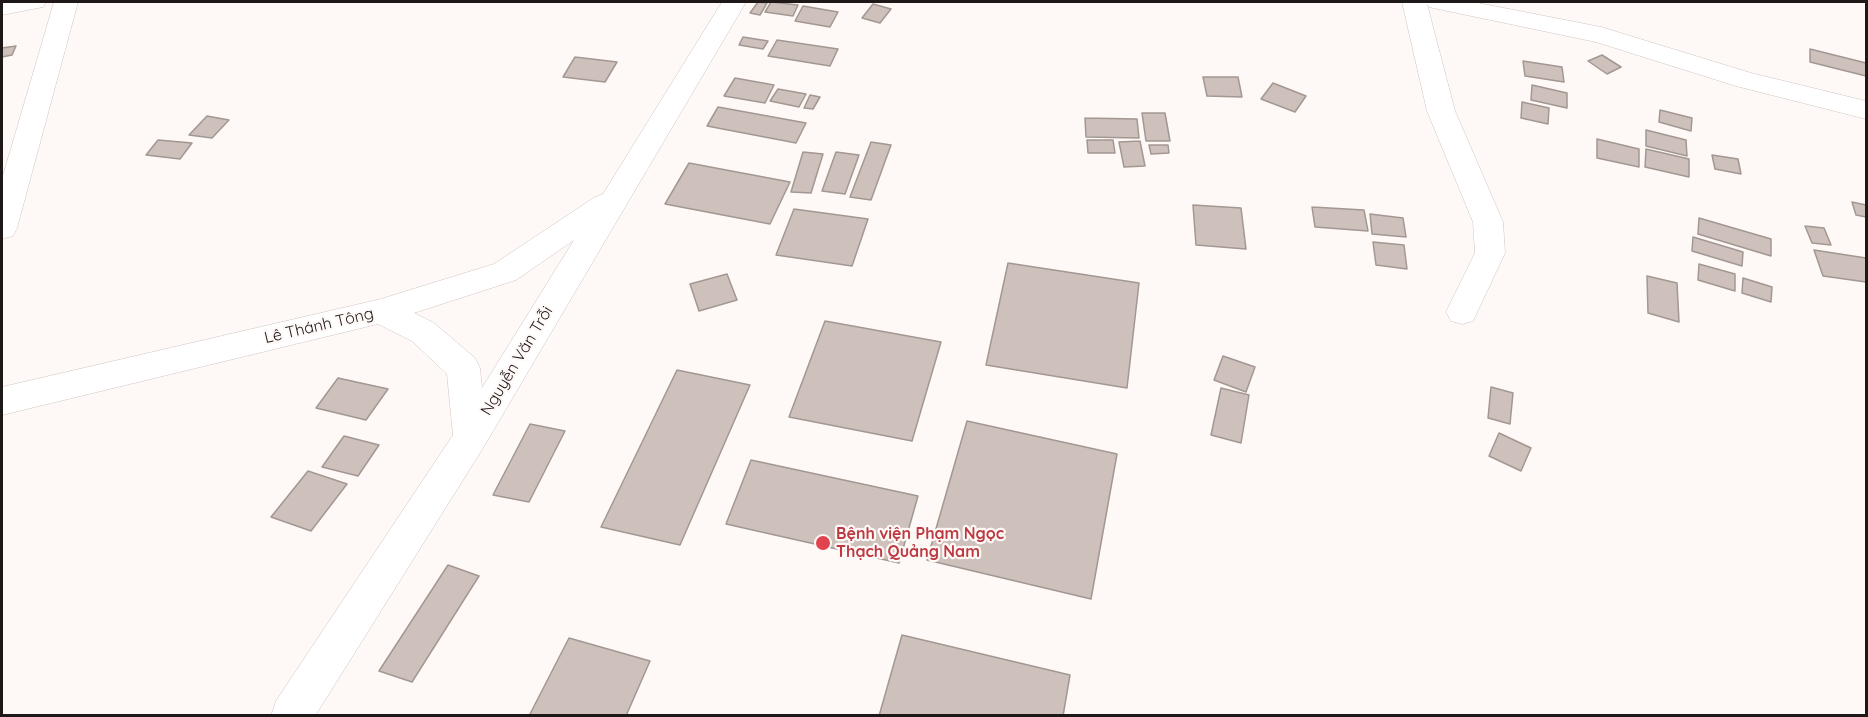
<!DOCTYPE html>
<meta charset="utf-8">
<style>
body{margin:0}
#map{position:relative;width:1868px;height:717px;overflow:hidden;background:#fef9f7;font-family:Quicksand,sans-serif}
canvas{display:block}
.frame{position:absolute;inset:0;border:3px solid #1e1918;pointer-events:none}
</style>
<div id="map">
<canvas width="1868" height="717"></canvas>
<div class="frame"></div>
</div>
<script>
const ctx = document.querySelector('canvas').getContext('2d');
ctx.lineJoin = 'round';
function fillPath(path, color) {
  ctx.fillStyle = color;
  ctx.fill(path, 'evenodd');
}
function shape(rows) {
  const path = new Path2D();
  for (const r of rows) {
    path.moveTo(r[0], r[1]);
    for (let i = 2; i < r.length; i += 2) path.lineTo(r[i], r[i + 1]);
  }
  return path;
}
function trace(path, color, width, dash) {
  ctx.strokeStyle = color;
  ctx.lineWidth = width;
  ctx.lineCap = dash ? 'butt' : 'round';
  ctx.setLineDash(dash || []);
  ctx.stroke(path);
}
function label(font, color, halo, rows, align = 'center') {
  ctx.font = font + ' Quicksand,sans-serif';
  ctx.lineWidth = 4.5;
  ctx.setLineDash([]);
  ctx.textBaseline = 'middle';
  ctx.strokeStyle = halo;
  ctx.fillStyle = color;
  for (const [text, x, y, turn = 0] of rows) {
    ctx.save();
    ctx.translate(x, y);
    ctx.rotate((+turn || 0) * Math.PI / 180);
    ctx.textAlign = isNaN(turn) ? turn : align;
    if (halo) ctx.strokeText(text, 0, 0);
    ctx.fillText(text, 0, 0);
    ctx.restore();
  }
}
const building = shape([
 [758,2,767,3,760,15,750,13,758,2],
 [771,2,798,5,793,16,765,12,771,2],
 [873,4,891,9,880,23,862,18,873,4],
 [803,6,838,12,830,27,795,21,803,6],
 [743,37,768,41,763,49,739,45,743,37],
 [777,40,838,49,830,66,768,56,777,40],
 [16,46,12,55,2,57,2,48,16,46],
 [1810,49,1866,63,1866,76,1810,62,1810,49],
 [1602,55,1621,67,1607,74,1588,61,1602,55],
 [575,57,617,62,605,82,563,77,575,57],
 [1523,61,1562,67,1564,82,1525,76,1523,61],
 [1203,77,1238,77,1242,97,1207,96,1203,77],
 [735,78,774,85,765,103,724,96,735,78],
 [1273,83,1306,96,1295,112,1261,99,1273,83],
 [1532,85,1567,93,1567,108,1531,100,1532,85],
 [778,89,806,94,799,107,770,101,778,89],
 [810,95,820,97,813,109,804,108,810,95],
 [1522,102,1549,108,1548,124,1521,118,1522,102],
 [718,107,806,123,796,143,707,126,718,107],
 [1660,110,1692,118,1691,131,1659,122,1660,110],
 [1142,113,1165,113,1170,141,1146,141,1142,113],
 [207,116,229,120,212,138,189,135,207,116],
 [1085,118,1137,119,1139,138,1086,137,1085,118],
 [1646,130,1686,140,1687,156,1646,146,1646,130],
 [1597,139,1639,149,1639,167,1597,158,1597,139],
 [158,140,192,143,180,159,146,155,158,140],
 [1087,140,1113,140,1115,153,1088,153,1087,140],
 [1140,141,1145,166,1124,167,1119,142,1140,141],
 [871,142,891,145,871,200,850,197,871,142],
 [1149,145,1168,145,1169,153,1151,154,1149,145],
 [1646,149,1689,159,1689,177,1645,167,1646,149],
 [803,152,823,154,811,193,791,192,803,152],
 [836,152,859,155,845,194,822,191,836,152],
 [1712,155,1738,159,1741,174,1715,169,1712,155],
 [689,163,790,182,770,224,665,204,689,163],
 [1852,202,1866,205,1866,217,1856,215,1852,202],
 [1193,205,1241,208,1246,249,1196,245,1193,205],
 [1312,207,1364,210,1368,231,1315,227,1312,207],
 [794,209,868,219,852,266,776,255,794,209],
 [1370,214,1403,218,1406,237,1372,234,1370,214],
 [1699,218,1771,239,1771,256,1698,234,1699,218],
 [1805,226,1824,228,1831,245,1812,243,1805,226],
 [1693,237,1743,252,1742,266,1692,251,1693,237],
 [1373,242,1404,245,1407,269,1376,265,1373,242],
 [1814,250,1866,258,1866,282,1823,276,1814,250],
 [1008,263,1139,283,1127,388,986,365,1008,263],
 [1699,264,1735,274,1735,291,1698,280,1699,264],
 [727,274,737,300,699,311,690,284,727,274],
 [1647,276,1677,283,1679,322,1648,313,1647,276],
 [1743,278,1772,287,1771,302,1742,293,1743,278],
 [825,321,941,342,912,441,789,417,825,321],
 [1223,356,1255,367,1246,392,1214,380,1223,356],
 [677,370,750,385,680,545,601,527,677,370],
 [338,378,388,389,366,420,316,408,338,378],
 [1491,387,1513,393,1510,424,1488,418,1491,387],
 [1221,388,1249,395,1241,443,1211,435,1221,388],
 [967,421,1117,454,1091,599,927,560,967,421],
 [530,424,565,431,529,502,493,495,530,424],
 [1499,433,1531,448,1521,471,1489,456,1499,433],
 [344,436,379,445,358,476,322,467,344,436],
 [751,460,918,496,899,563,726,524,751,460],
 [308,471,347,484,311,531,271,517,308,471],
 [448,565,479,576,412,682,379,671,448,565],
 [902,635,1070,675,1063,716,879,716,902,635],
 [569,638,650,661,626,716,529,716,569,638]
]);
fillPath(building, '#cec1bc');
trace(building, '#a39792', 1.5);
const minor = shape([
 [2,2,46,2,43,7,2,15,2,2],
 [54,2,78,2,17,228,13,236,2,239,2,179,54,2],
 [722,2,746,2,483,448,315,716,271,716,276,701,453,435,447,374,412,341,378,324,2,415,2,387,381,299,494,264,595,197,603,194,722,2],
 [574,240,482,388,480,368,475,358,434,323,414,313,516,280,574,240],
 [1402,2,1473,2,1601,27,1751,73,1866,101,1866,119,1736,86,1596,42,1438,9,1429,7,1427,4,1455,111,1503,222,1505,253,1473,321,1462,324,1451,321,1446,312,1475,253,1473,222,1427,111,1402,2]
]);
trace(minor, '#d1c4c0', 1);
fillPath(minor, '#fff');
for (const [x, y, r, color] of [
 [823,543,8,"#e0444e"]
]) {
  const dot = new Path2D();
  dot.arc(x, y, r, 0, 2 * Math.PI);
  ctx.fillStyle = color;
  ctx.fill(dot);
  trace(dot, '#fef9f7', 2);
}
label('16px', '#1e1918', '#fef9f7', [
 ["Lê Thánh Tông",319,326,-13],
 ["Nguyễn Văn Trỗi",517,361,-59]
]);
label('bold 16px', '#be3a42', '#fef9f7', [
 ["Bệnh viện Phạm Ngọc",836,534],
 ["Thạch Quảng Nam",836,552]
], 'left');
</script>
